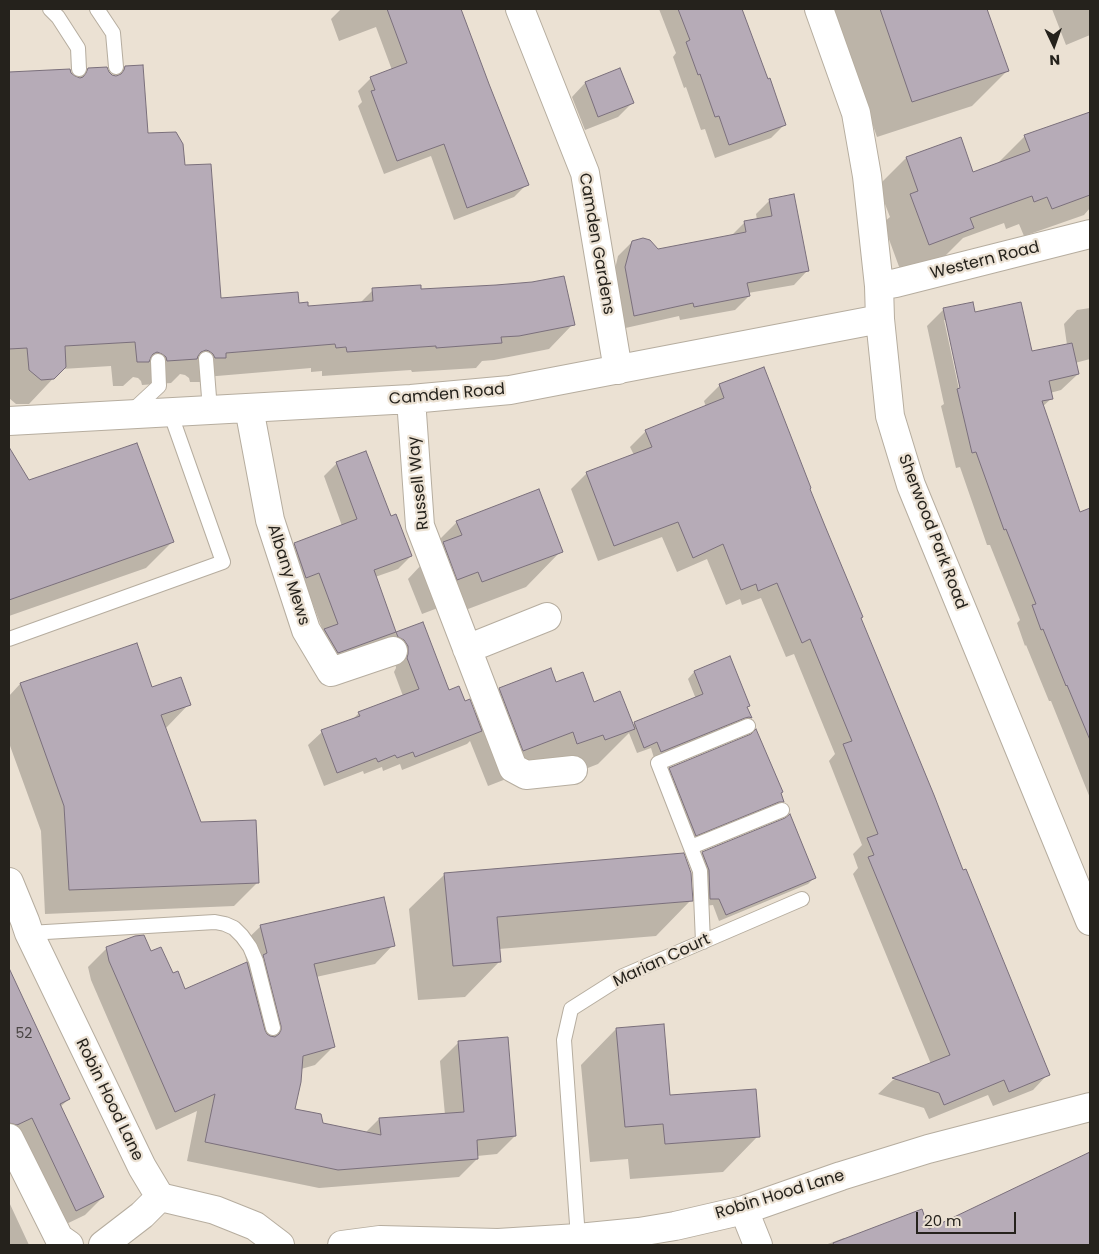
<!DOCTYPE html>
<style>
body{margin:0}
#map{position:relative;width:1099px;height:1254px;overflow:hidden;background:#ebe1d3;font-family:Poppins,sans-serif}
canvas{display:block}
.frame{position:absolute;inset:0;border:10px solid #25221c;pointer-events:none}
.north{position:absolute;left:1029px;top:20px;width:50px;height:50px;-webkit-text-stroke:4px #ebe1d3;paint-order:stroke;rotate:177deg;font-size:14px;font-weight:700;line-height:20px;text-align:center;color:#25221c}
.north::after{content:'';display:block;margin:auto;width:18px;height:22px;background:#25221c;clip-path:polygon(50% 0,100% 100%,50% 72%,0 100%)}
.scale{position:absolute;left:916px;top:1212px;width:100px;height:22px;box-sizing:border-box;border:2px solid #25221c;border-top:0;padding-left:6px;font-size:15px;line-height:18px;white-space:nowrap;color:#25221c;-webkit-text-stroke:4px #ebe1d3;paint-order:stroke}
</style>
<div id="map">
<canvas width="1099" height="1254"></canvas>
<div class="frame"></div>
<div class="north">N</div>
<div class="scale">20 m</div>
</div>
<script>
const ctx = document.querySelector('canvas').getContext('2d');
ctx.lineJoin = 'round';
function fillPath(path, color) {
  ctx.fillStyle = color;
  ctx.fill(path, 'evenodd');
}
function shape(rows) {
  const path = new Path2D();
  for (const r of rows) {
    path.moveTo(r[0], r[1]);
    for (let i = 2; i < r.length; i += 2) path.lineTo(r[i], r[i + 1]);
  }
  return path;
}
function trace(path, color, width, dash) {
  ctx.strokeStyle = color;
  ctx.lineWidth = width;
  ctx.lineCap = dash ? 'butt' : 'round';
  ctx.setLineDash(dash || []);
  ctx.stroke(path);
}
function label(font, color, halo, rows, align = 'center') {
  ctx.font = font + ' Poppins,sans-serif';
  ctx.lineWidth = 4.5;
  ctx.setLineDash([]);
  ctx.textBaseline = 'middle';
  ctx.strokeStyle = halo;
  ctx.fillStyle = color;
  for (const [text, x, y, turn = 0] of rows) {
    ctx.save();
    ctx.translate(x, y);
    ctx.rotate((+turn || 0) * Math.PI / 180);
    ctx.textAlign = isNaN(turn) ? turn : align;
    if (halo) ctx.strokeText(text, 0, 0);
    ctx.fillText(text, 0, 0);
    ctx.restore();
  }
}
fillPath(shape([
 [341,9,460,9,488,85,527,184,514,197,454,220,431,156,384,174,358,106,362,102,358,91,371,78,392,70,376,27,339,41,331,19],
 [659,9,738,9,785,124,771,138,715,158,705,129,701,130,686,87,684,88,673,57,676,53],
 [832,9,986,9,1008,70,972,106,877,137],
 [1052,9,1090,9,1090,35,1066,45],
 [125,67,147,134,183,166,220,300,298,304,307,308,359,304,373,290,420,290,573,324,549,349,494,360,482,361,476,368,412,372,411,370,322,376,322,371,311,372,311,368,205,377,200,382,190,382,189,378,185,375,180,374,171,383,142,385,141,381,138,378,133,377,123,386,113,386,111,366,62,369,29,404,16,404,9,398,9,73,69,70,71,75,79,79,88,69,108,73,116,77],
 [585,83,632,103,618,117,585,130,572,97],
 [1090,112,1090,208,1084,215,1024,236,1019,224,1006,229,1004,223,963,238,945,256,901,272,883,223,890,217,878,186,906,158,960,139,972,174,996,165,1025,136],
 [770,200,807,271,794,285,748,293,749,296,735,310,680,320,679,316,621,329,612,282,618,256,632,242,658,250,731,236,744,223,757,220,756,214],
 [1090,308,1090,359,1075,363,1078,374,1061,390,1050,393,1052,398,1042,407,1079,514,1090,510,1090,798,1051,701,1049,701,1026,645,1025,646,1017,623,1020,620,990,545,987,545,960,467,956,468,941,406,944,404,927,326,944,309,974,313,1031,353,1067,345,1064,324,1077,310],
 [944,320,947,320,962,394,960,394],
 [720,385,809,489,860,618,963,872,1048,1074,1033,1090,993,1106,988,1095,929,1119,924,1108,878,1094,893,1080,931,1064,853,874,858,868,853,854,862,845,829,761,835,754,794,654,786,657,761,598,742,605,740,599,726,605,707,559,677,572,662,537,598,561,571,489,587,473,634,455,630,447,646,431,706,407,704,401],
 [9,450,29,481,172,542,146,568,9,616],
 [337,463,390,517,411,556,398,569,375,577,396,634,422,624,448,691,464,702,474,714,500,689,556,684,593,703,632,726,635,723,696,699,688,679,694,672,729,658,751,718,744,724,654,758,651,748,637,753,629,733,598,764,570,775,537,767,488,786,470,741,467,744,402,770,400,764,383,771,382,767,364,774,363,771,324,786,308,745,322,732,352,720,359,713,403,696,394,672,396,668,395,659,325,665,312,642,323,631,306,586,293,590,282,557,295,544,342,526,324,476],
 [457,522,561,551,526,587,447,617,443,606,422,614,408,579,423,563,421,558],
 [136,645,151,689,189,704,165,729,200,823,258,882,234,906,45,914,41,831,9,743,9,696,20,684],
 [670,769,780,793,783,802,776,808,689,841,663,776],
 [703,853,815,877,808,884,719,921,713,905,704,906,696,860],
 [445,874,691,900,656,936,499,949,500,961,465,997,418,1000,409,909],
 [261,926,393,945,375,964,316,977,333,1047,315,1065,301,1069,294,1110,322,1124,365,1133,379,1119,445,1115,440,1061,459,1042,515,1136,497,1154,477,1156,477,1159,459,1177,319,1188,187,1161,197,1111,156,1130,91,980,88,967,107,948,151,953,172,975,185,990,247,963,242,944],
 [9,971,69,1099,60,1107,103,1197,85,1215,58,1228,9,1137],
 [616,1029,669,1096,758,1136,723,1172,630,1179,628,1159,590,1162,581,1065],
 [1090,1154,1090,1245,825,1245,844,1238,844,1240,929,1231],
 [9,1202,29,1245,9,1245]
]), '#0003');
const building = shape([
 [387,9,461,9,489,84,529,185,467,208,444,144,397,161,371,91,375,90,370,77,407,63,387,9],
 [678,9,742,9,768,79,770,78,786,125,729,145,719,116,715,117,700,74,698,75,686,42,690,40,678,9],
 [880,9,987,9,1009,71,912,102,880,9],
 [143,65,148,133,176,132,183,144,185,165,211,164,221,298,298,292,299,303,308,302,308,306,373,301,372,288,421,285,421,289,496,285,532,282,564,276,575,325,519,336,501,337,502,343,436,348,436,346,347,352,346,347,336,348,335,344,226,353,226,358,215,358,213,354,209,351,206,350,201,352,198,356,197,359,167,361,166,357,162,354,157,352,153,354,151,357,149,362,137,362,135,342,65,346,66,367,54,379,41,380,29,370,27,348,9,349,9,72,70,69,71,73,75,76,80,78,83,77,86,73,88,68,107,67,109,72,112,75,116,76,121,74,124,70,125,66,143,65],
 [620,68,634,103,598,117,585,82,620,68],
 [1090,112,1090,195,1052,209,1047,197,1034,202,1032,196,970,218,974,228,929,245,910,194,918,191,906,157,961,137,973,172,1030,151,1024,135,1090,112],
 [794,194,809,271,747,283,750,296,694,307,693,303,634,316,625,267,632,241,643,238,650,240,658,249,746,232,744,221,772,216,769,199,794,194],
 [973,302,975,312,1021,302,1032,351,1072,343,1079,374,1049,381,1053,399,1042,401,1080,512,1090,508,1090,740,1067,685,1066,686,1043,629,1041,630,1032,605,1036,604,1006,529,1004,530,976,452,972,453,957,389,960,388,943,308,973,302],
 [764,367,811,488,810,489,825,526,863,617,861,618,934,795,963,870,966,869,1050,1075,1009,1092,1004,1080,944,1105,939,1093,892,1078,950,1055,868,857,874,855,867,838,878,834,843,744,852,741,810,639,802,643,777,583,758,591,756,584,741,590,723,544,693,558,678,522,614,546,586,472,652,447,645,430,724,398,719,384,764,367],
 [137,443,174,542,9,600,9,447,29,480,137,443],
 [366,451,391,516,396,514,412,556,374,570,396,632,338,653,324,629,338,624,319,573,306,578,294,543,357,519,336,462,366,451],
 [539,489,563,552,482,582,478,572,457,580,443,542,462,535,456,521,539,489],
 [423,622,449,690,459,686,465,701,470,699,482,731,415,757,413,752,397,758,395,755,378,762,376,758,337,773,321,730,360,716,358,712,419,689,407,658,408,654,408,646,404,640,398,637,396,632,423,622],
 [137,643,152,687,181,677,191,705,161,715,201,822,256,820,259,883,69,890,64,806,20,683,137,643],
 [730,656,750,706,747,707,752,718,749,717,745,718,661,752,657,742,644,748,634,722,703,694,694,671,730,656],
 [551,668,556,682,583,672,594,702,620,691,635,729,605,740,603,735,577,744,573,732,523,751,499,688,551,668],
 [756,729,783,792,781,793,784,802,779,802,696,836,669,768,751,734,756,729],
 [790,814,816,878,726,915,719,899,710,899,709,870,702,852,785,818,790,814],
 [684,853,691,873,693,901,497,917,501,962,453,966,444,873,684,853],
 [384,897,395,946,314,964,335,1047,303,1056,301,1082,295,1109,321,1114,323,1123,381,1135,379,1118,464,1112,458,1041,508,1037,516,1136,477,1140,478,1159,338,1170,205,1142,215,1094,175,1112,109,961,106,947,135,936,144,935,151,951,161,947,173,973,178,971,185,989,247,962,265,1030,267,1034,270,1036,275,1037,279,1034,281,1030,281,1026,263,955,267,953,260,925,384,897],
 [9,968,70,1099,60,1104,104,1197,76,1211,32,1118,17,1125,9,1123,9,968],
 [664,1024,670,1095,756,1089,760,1137,665,1144,663,1124,625,1127,616,1028,664,1024],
 [1090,1152,1090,1245,834,1245,833,1243,922,1209,929,1229,1090,1152]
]);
fillPath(building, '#b6abb7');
trace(building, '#7a6f7b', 1);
const lane = shape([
 [50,9,58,17,78,48,79,69],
 [97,9,113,33,116,67],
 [206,359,210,410],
 [131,412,159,386,158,361],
 [9,639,223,562,170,412],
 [691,847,782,810],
 [29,933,215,922,225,924,234,928,242,936,250,947,256,961,273,1028],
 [703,942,700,871,658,763,748,726],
 [578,1238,564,1040,571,1009,623,976,802,899]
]);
const street = shape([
 [520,9,585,173,618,370],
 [819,9,856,113,867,176,879,286,880,319,890,416,911,485,1090,921],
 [879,286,896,283,1090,234],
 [411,399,420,526,513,768,526,775,573,770],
 [249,408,270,520,306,630,331,672,393,651],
 [9,421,411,399,510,390,880,319],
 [467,649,547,617],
 [9,882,25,921,29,933,142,1167,160,1197,215,1210,255,1226,280,1245],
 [9,1138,59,1238,69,1245],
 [744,1210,758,1245],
 [103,1245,142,1215,160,1197],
 [342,1245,380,1240,498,1243,578,1238,639,1232,675,1226,744,1210,841,1176,928,1149,1090,1107]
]);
trace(lane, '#b6ad9f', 16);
trace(street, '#b6ad9f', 30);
trace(lane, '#fff', 14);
trace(street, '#fff', 28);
label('14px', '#494443', null, [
 ["52",24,1034]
]);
label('16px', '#25221c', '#ebe1d3', [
 ["Camden Gardens",596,244,80],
 ["Western Road",985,261,-14],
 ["Camden Road",447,395,-5],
 ["Russell Way",419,483,-96],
 ["Sherwood Park Road",932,532,69],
 ["Albany Mews",288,575,72],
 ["Marian Court",662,961,-25],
 ["Robin Hood Lane",109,1100,64],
 ["Robin Hood Lane",780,1195,-17]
]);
</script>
